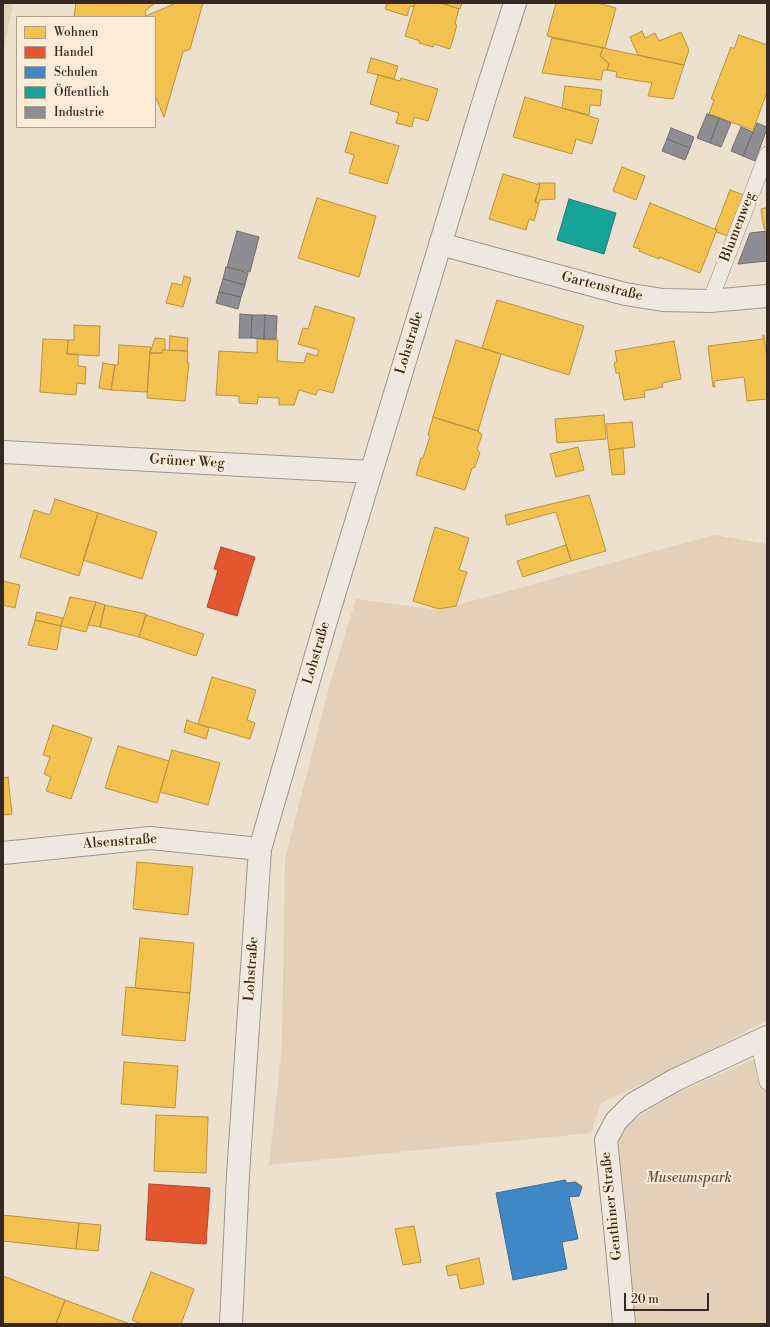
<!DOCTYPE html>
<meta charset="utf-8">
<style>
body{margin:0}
#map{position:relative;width:770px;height:1327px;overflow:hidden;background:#ede0ce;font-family:"Libre Bodoni",serif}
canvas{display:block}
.frame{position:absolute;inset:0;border:4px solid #362921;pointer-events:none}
.legend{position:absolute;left:16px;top:16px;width:140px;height:112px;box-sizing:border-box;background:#fcecd7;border:1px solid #ad9e8e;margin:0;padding:5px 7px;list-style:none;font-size:12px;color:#362921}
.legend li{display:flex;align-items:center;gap:8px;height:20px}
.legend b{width:20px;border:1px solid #ad9e8e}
.scale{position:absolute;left:624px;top:1293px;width:85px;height:18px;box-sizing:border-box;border:2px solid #362921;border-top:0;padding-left:5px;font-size:12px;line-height:14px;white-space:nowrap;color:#362921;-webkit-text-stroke:3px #fcecd7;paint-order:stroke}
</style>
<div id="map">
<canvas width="770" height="1327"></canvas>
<div class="frame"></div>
<ul class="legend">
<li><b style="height:11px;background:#f2c14e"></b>Wohnen</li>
<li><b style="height:11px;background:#e4572e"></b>Handel</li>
<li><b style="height:11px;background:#3f88c5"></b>Schulen</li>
<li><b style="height:11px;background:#17a398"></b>Öffentlich</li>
<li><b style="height:11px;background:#8d8d92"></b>Industrie</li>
</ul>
<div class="scale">20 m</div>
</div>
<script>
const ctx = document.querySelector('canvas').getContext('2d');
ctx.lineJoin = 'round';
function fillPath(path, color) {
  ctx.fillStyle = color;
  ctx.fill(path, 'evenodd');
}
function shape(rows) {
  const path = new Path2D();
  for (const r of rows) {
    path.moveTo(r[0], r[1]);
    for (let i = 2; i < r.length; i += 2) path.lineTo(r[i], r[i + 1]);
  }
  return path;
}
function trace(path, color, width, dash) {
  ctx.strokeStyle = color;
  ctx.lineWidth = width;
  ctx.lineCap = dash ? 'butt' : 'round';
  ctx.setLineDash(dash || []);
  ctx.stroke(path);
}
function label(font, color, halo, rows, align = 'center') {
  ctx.font = font + ' "Libre Bodoni",serif';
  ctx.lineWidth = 4;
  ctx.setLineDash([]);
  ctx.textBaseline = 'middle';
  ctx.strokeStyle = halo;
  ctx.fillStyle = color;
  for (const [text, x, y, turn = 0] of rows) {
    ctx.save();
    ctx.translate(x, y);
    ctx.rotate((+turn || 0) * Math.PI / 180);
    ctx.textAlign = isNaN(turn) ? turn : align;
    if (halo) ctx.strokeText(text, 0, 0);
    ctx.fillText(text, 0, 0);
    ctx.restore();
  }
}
fillPath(shape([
 [3,3,13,3,3,54],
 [714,535,767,544,767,1020,690,1061,601,1103,591,1133,269,1165,282,1046,285,859,329,687,356,599,439,610],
 [767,1053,767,1324,627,1324,609,1151,623,1127,675,1094]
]), '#e2d0b8');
const homes = shape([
 [76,3,155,3,145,11,146,16,176,3,203,3,190,49,183,52,164,117,155,96,155,17,74,17,76,3],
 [387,3,415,3,414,7,410,6,407,16,385,9,387,3],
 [415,3,441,3,459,9,455,24,457,25,450,49,434,44,433,47,419,43,420,41,405,36,415,3],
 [441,3,462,3,460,9,441,3],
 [556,3,598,3,616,8,605,48,547,36,556,3],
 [642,31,645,38,655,33,659,41,681,32,689,50,684,65,638,55,630,37,642,31],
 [739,35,767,45,767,92,753,130,709,114,714,100,711,99,731,47,734,49,739,35],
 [552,38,603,48,600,56,609,64,607,70,603,70,601,80,542,73,552,38],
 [603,48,684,65,673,99,648,96,652,83,616,77,617,72,607,70,609,64,600,56,603,48],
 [371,58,398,66,394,79,367,72,371,58],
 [378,75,400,81,401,78,438,89,428,121,414,117,412,127,396,123,399,113,370,104,378,75],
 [565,86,602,90,600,106,590,105,589,115,562,108,565,86],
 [525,97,599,119,592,144,576,139,572,154,513,137,525,97],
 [351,132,399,146,387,184,349,173,354,155,345,152,351,132],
 [622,167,645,176,636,200,613,191,622,167],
 [503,174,540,185,535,202,539,203,534,221,529,219,526,230,489,219,503,174],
 [538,183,555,183,555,199,540,200,539,203,535,202,540,185,538,183],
 [730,190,744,195,728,236,716,232,717,230,715,229,730,190],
 [317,198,376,216,359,277,298,258,317,198],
 [650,203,717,230,700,273,659,257,659,259,639,251,640,249,633,247,650,203],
 [765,208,767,208,767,229,764,229,761,209,765,208],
 [184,276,191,278,183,307,166,303,172,283,182,285,184,276],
 [497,300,584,326,569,375,482,348,497,300],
 [315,306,355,318,333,393,318,389,316,395,299,390,294,405,279,405,279,398,258,397,257,404,239,403,239,396,216,395,219,351,257,353,257,339,278,340,277,361,304,363,307,353,317,356,319,350,298,344,303,328,308,329,315,306],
 [74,325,100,326,99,356,67,354,68,340,74,340,74,325],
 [763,335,764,335,767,360,767,399,747,401,744,377,714,381,715,387,713,387,708,346,763,339,763,335],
 [170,336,188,338,187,351,169,350,170,336],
 [155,338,165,339,165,350,163,350,162,353,150,353,155,338],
 [43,339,68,340,67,354,78,354,78,366,86,367,85,384,77,383,76,395,40,392,43,339],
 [456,340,501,354,478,431,433,417,456,340],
 [674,341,681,379,662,383,663,387,644,391,645,397,624,400,619,373,616,373,614,363,617,362,615,351,674,341],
 [119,345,151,347,150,351,147,392,111,390,115,365,118,365,119,345],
 [163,350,188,351,187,363,189,363,185,401,147,398,150,353,162,353,163,350],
 [103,363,115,365,111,390,99,388,103,363],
 [604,415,606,439,557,443,555,419,604,415],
 [433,417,478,431,482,435,477,449,480,453,475,467,472,468,465,490,416,475,421,458,423,458,430,436,428,435,433,417],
 [632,422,635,447,609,450,606,424,632,422],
 [578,447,584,470,556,477,550,454,578,447],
 [623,448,625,474,612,475,609,450,623,448],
 [589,495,606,551,571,561,556,512,507,525,505,515,589,495],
 [55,499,98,513,79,576,20,557,34,510,50,515,55,499],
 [98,513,157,532,142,579,83,560,98,513],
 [435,527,469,538,459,570,467,572,456,606,439,609,413,601,435,527],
 [566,545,571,561,523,577,517,561,566,545],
 [3,581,20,585,15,608,3,605,3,581],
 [70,597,96,602,86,632,61,626,70,597],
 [96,602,105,605,100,627,88,625,96,602],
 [105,605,146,614,139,637,100,627,105,605],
 [37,612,63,618,61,626,35,620,37,612],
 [146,615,204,634,196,656,139,637,146,615],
 [35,620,61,626,57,650,28,645,35,620],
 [212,677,256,690,247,720,255,723,250,739,198,724,212,677],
 [187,720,209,728,206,739,184,732,187,720],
 [53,725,92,738,71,799,46,791,51,777,44,774,50,757,43,755,53,725],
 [118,746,169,761,157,803,105,788,118,746],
 [172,750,220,763,208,805,160,792,172,750],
 [8,777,12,814,3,815,3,778,8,777],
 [137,862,193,867,188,915,133,909,137,862],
 [140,938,194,943,190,993,135,988,140,938],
 [126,987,190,993,185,1041,122,1035,126,987],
 [124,1062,178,1066,175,1108,121,1104,124,1062],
 [156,1115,208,1117,206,1173,154,1171,156,1115],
 [3,1215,79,1223,76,1249,3,1241,3,1215],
 [79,1223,101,1225,98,1251,76,1249,79,1223],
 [414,1226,421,1262,403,1265,395,1229,414,1226],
 [479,1258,484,1284,460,1289,457,1274,448,1276,446,1266,479,1258],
 [151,1272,194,1289,181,1324,142,1324,132,1320,151,1272],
 [3,1276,65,1300,56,1324,3,1324,3,1276],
 [65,1300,130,1324,56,1324,65,1300]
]);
fillPath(homes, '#f2c14e');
trace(homes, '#ba9340', 1);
const shops = shape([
 [221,547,255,557,237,616,207,607,218,570,214,569,221,547],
 [149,1184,210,1188,206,1244,146,1240,149,1184]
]);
fillPath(shops, '#e4572e');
trace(shops, '#b0492a', 1);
const schools = shape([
 [565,1180,567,1183,576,1182,582,1187,579,1196,569,1197,578,1239,562,1242,567,1269,513,1280,496,1193,565,1180]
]);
fillPath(schools, '#3f88c5');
trace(schools, '#3c6c94', 1);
const public = shape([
 [569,199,616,213,604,254,557,240,569,199]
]);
fillPath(public, '#17a398');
trace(public, '#207e74', 1);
const industry = shape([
 [707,114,719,118,710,143,697,138,707,114],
 [719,118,731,123,721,147,710,143,719,118],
 [757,123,767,127,767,129,755,161,743,156,757,123],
 [741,127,753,132,743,156,731,151,741,127],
 [671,128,694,137,690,148,667,139,671,128],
 [667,139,690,148,685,160,662,151,667,139],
 [237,231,259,237,250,272,227,267,237,231],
 [767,231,767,261,738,264,750,233,767,231],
 [226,267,248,273,245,285,223,279,226,267],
 [223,279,245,285,241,297,219,292,223,279],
 [219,292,241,297,238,309,216,303,219,292],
 [240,314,252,315,251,338,239,338,240,314],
 [252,315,265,315,264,339,251,338,252,315],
 [265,315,277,316,276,339,264,339,265,315]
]);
fillPath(industry, '#8d8d92');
trace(industry, '#736f70', 1);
const service = shape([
 [710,301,767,154],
 [758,1041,767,1082]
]);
const minor = shape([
 [440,244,625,294,663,300,710,301,767,296],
 [3,452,371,472],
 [3,853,150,838,260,849],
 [231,1324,238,1175,260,849,326,621,485,97,515,3],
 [624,1324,616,1237,606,1140,616,1121,633,1104,675,1080,767,1037]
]);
trace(service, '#9e958a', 16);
trace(minor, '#9e958a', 24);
trace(service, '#f0e8e0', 15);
trace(minor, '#f0e8e0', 22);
label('14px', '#362921', '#fcecd7', [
 ["Blumenweg",738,227,-69],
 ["Gartenstraße",602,287,14],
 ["Lohstraße",410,343,-73],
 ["Grüner Weg",187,462,3],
 ["Lohstraße",317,653,-74],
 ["Alsenstraße",120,842,-4],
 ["Lohstraße",252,969,-86],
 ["Genthiner Straße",612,1206,-96]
]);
label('italic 14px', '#5f5042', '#fcecd7', [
 ["Museumspark",689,1179]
]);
</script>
